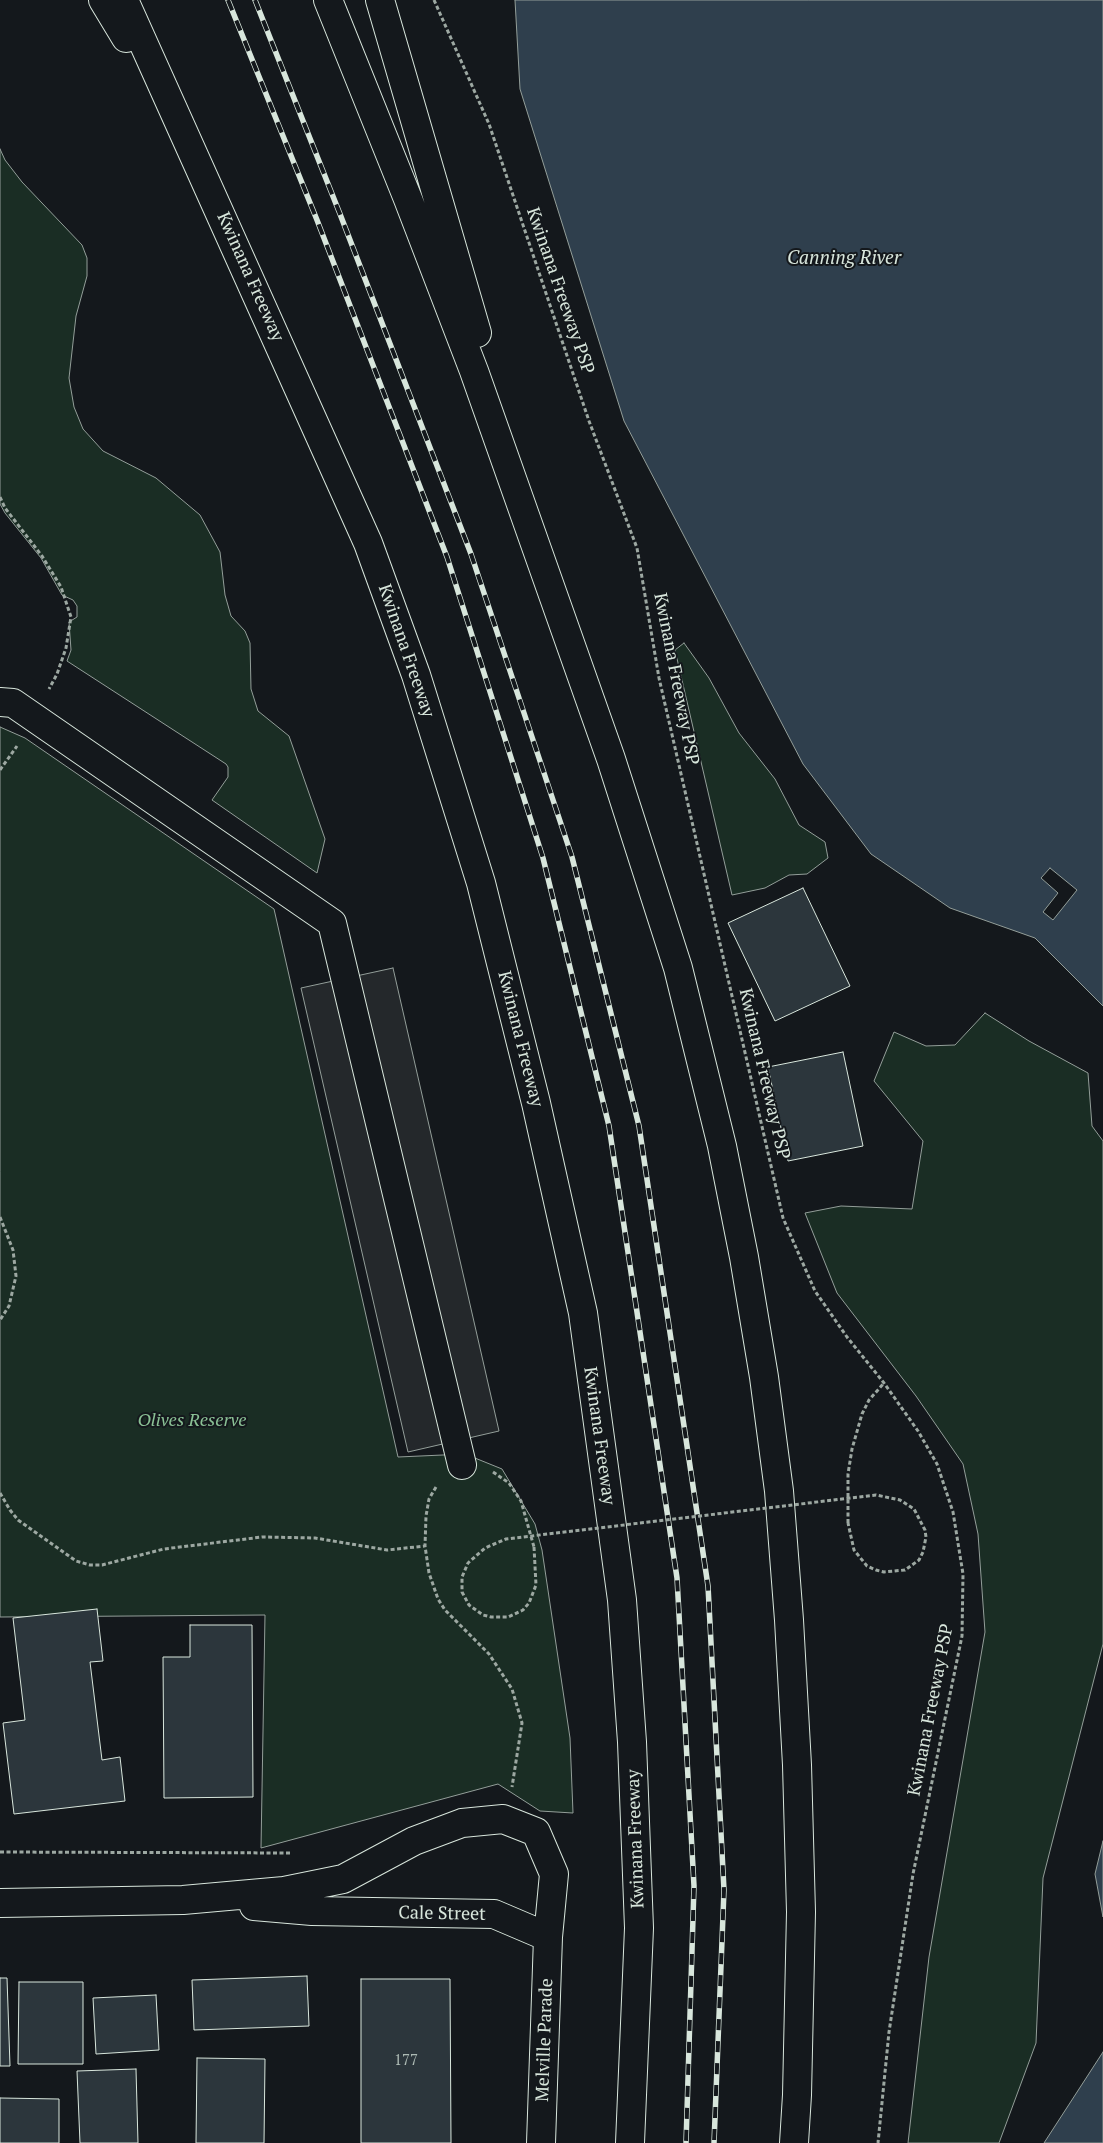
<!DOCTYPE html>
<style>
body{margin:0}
canvas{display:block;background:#14181c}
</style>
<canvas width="1103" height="2143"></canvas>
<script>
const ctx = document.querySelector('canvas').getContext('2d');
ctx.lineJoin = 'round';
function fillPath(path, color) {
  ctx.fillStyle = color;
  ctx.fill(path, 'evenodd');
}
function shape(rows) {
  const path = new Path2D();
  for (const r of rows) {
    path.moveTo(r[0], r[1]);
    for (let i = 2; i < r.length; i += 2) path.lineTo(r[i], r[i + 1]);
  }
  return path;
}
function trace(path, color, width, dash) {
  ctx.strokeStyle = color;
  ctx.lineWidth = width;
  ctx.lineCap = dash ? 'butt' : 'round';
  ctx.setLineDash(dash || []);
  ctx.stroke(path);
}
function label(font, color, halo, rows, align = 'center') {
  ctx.font = font + ' "PT Serif",serif';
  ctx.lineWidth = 4;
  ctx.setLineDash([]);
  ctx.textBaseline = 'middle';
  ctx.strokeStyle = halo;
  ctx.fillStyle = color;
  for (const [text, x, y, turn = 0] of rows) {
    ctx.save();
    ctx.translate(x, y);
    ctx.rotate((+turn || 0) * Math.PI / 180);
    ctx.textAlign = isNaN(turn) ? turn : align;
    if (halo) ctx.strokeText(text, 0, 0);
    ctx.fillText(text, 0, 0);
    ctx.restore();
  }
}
const green = shape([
 [0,149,5,160,22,182,82,245,87,258,87,276,76,316,69,378,74,407,83,429,103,451,156,478,200,515,220,552,225,595,231,616,245,631,250,643,251,689,258,711,289,736,325,839,317,873,212,800,228,777,228,767,226,764,67,661,71,650,69,622,77,617,77,606,73,600,62,595,41,558,5,513,0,504,0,149],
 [684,643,709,678,739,733,775,779,799,825,825,842,828,858,807,874,789,875,765,888,732,895,675,650,684,643],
 [0,727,25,738,274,909,398,1457,465,1454,502,1469,535,1524,542,1550,570,1738,573,1813,540,1811,498,1784,261,1848,265,1615,0,1617,0,727],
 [985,1013,1029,1041,1088,1073,1092,1126,1103,1141,1103,1644,1043,1878,1036,2043,999,2143,908,2143,929,1957,985,1632,978,1534,963,1464,916,1396,837,1293,805,1213,841,1206,912,1209,923,1141,874,1081,894,1032,926,1046,955,1045,985,1013]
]);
fillPath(green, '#1a2d24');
trace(green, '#939e99', 1);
const parking = shape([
 [393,968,499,1431,408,1452,301,988,393,968]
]);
fillPath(parking, '#24282b');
trace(parking, '#939e99', 1);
const water = shape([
 [515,0,1103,0,1103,1006,1035,938,950,908,871,854,803,764,624,421,520,89,515,0],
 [1103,1841,1103,1917,1095,1874,1103,1841],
 [1103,2052,1103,2143,1044,2143,1103,2052]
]);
fillPath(water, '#2f3f4d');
trace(water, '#939e99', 1);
const pier = shape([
 [1050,868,1077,890,1053,920,1043,912,1058,893,1041,878,1050,868]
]);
fillPath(pier, '#14181c');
trace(pier, '#939e99', 1);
const building = shape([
 [803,888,850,986,775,1021,728,923,803,888],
 [843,1052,863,1146,788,1161,768,1067,843,1052],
 [97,1609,103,1661,90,1662,102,1760,120,1757,125,1801,14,1814,3,1723,25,1720,13,1618,97,1609],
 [190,1625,252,1625,253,1797,164,1798,163,1657,190,1657,190,1625],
 [307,1976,309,2026,194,2030,192,1980,307,1976],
 [0,1978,7,1978,10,2066,0,2066,0,1978],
 [361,1979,450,1979,451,2143,361,2143,361,1979],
 [19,1982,83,1982,83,2064,18,2064,19,1982],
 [156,1995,159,2050,96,2054,93,1998,156,1995],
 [197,2058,265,2059,264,2143,196,2143,197,2058],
 [136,2069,138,2143,80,2143,77,2071,136,2069],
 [0,2098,59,2099,59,2143,0,2143,0,2098]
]);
fillPath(building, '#2c363c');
trace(building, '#d8e6dc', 1);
const minor = shape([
 [0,702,13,703,332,923,462,1465],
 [0,1903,183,1900,284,1891,343,1879,414,1841,462,1823,503,1819,536,1832,554,1874,548,1937,541,2143],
 [254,1906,312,1911,494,1914,548,1937]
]);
const highway = shape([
 [103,0,126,38],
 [124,0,368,543,416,675,481,883,536,1103,583,1313,622,1600,632,1742,639,1928,630,2143],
 [328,0,408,199,474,371,611,759,678,968,722,1146,744,1257,764,1377,779,1491,789,1620,797,1765,801,1912,797,2095,794,2143],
 [380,0,477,333]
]);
trace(minor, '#d8e6dc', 30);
trace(highway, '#d8e6dc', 30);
trace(shape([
 [434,0,489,124,589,421,637,548,659,678,783,1218,815,1291,847,1337,884,1383,918,1431,937,1464,953,1512,963,1574,962,1636,913,1874,889,2032,878,2143],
 [0,497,5,508,42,556,61,587,71,617,66,648,57,674,49,689],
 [0,770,17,746],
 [0,1217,13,1250,16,1276,9,1306,0,1320],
 [493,1472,509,1483,521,1501,534,1547],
 [436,1487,429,1499,426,1516,425,1546,429,1573,438,1599,445,1610,489,1654,512,1689,522,1723,512,1787],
 [0,1493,10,1510,18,1520,76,1561,90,1565,102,1565,164,1549,262,1537,315,1538,387,1550,425,1546],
 [848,1523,848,1474,852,1449,862,1414,869,1400,884,1383],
 [0,1852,292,1853]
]), '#9da8a2', 3, [4, 2.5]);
trace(minor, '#14181c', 28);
trace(highway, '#14181c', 28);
const rail = shape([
 [228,0,317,220,447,557,543,858,609,1126,677,1578,694,1886,686,2143],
 [255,0,340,214,471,554,572,857,639,1126,708,1586,724,1890,714,2143]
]);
trace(rail, '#d8e6dc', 5.5);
trace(rail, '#14181c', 4, [11]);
trace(shape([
 [534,1547,536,1585,529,1603,523,1610,508,1617,491,1617,483,1615,469,1605,462,1592,462,1577,468,1563,485,1548,506,1539,876,1495,900,1500,914,1509,925,1530,926,1537,923,1552,919,1560,905,1570,884,1572,876,1570,867,1566,854,1550,848,1523]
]), '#9da8a2', 3, [4, 2.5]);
label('15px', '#adbab4', null, [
 ["177",406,2061]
]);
label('18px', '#d8e6dc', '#14181c', [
 ["Kwinana Freeway",250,277,66],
 ["Kwinana Freeway PSP",560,291,71],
 ["Kwinana Freeway",406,651,71],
 ["Kwinana Freeway PSP",676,679,79],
 ["Kwinana Freeway",520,1039,76],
 ["Kwinana Freeway PSP",764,1074,77],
 ["Kwinana Freeway",599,1436,82],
 ["Kwinana Freeway PSP",931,1710,-79],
 ["Kwinana Freeway",636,1839,-92],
 ["Cale Street",442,1914,1],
 ["Melville Parade",545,2040,-88]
]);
label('italic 18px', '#8ac095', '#14181c', [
 ["Olives Reserve",192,1421]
]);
label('italic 19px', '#d8e6dc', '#14181c', [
 ["Canning River",844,259]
]);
</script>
